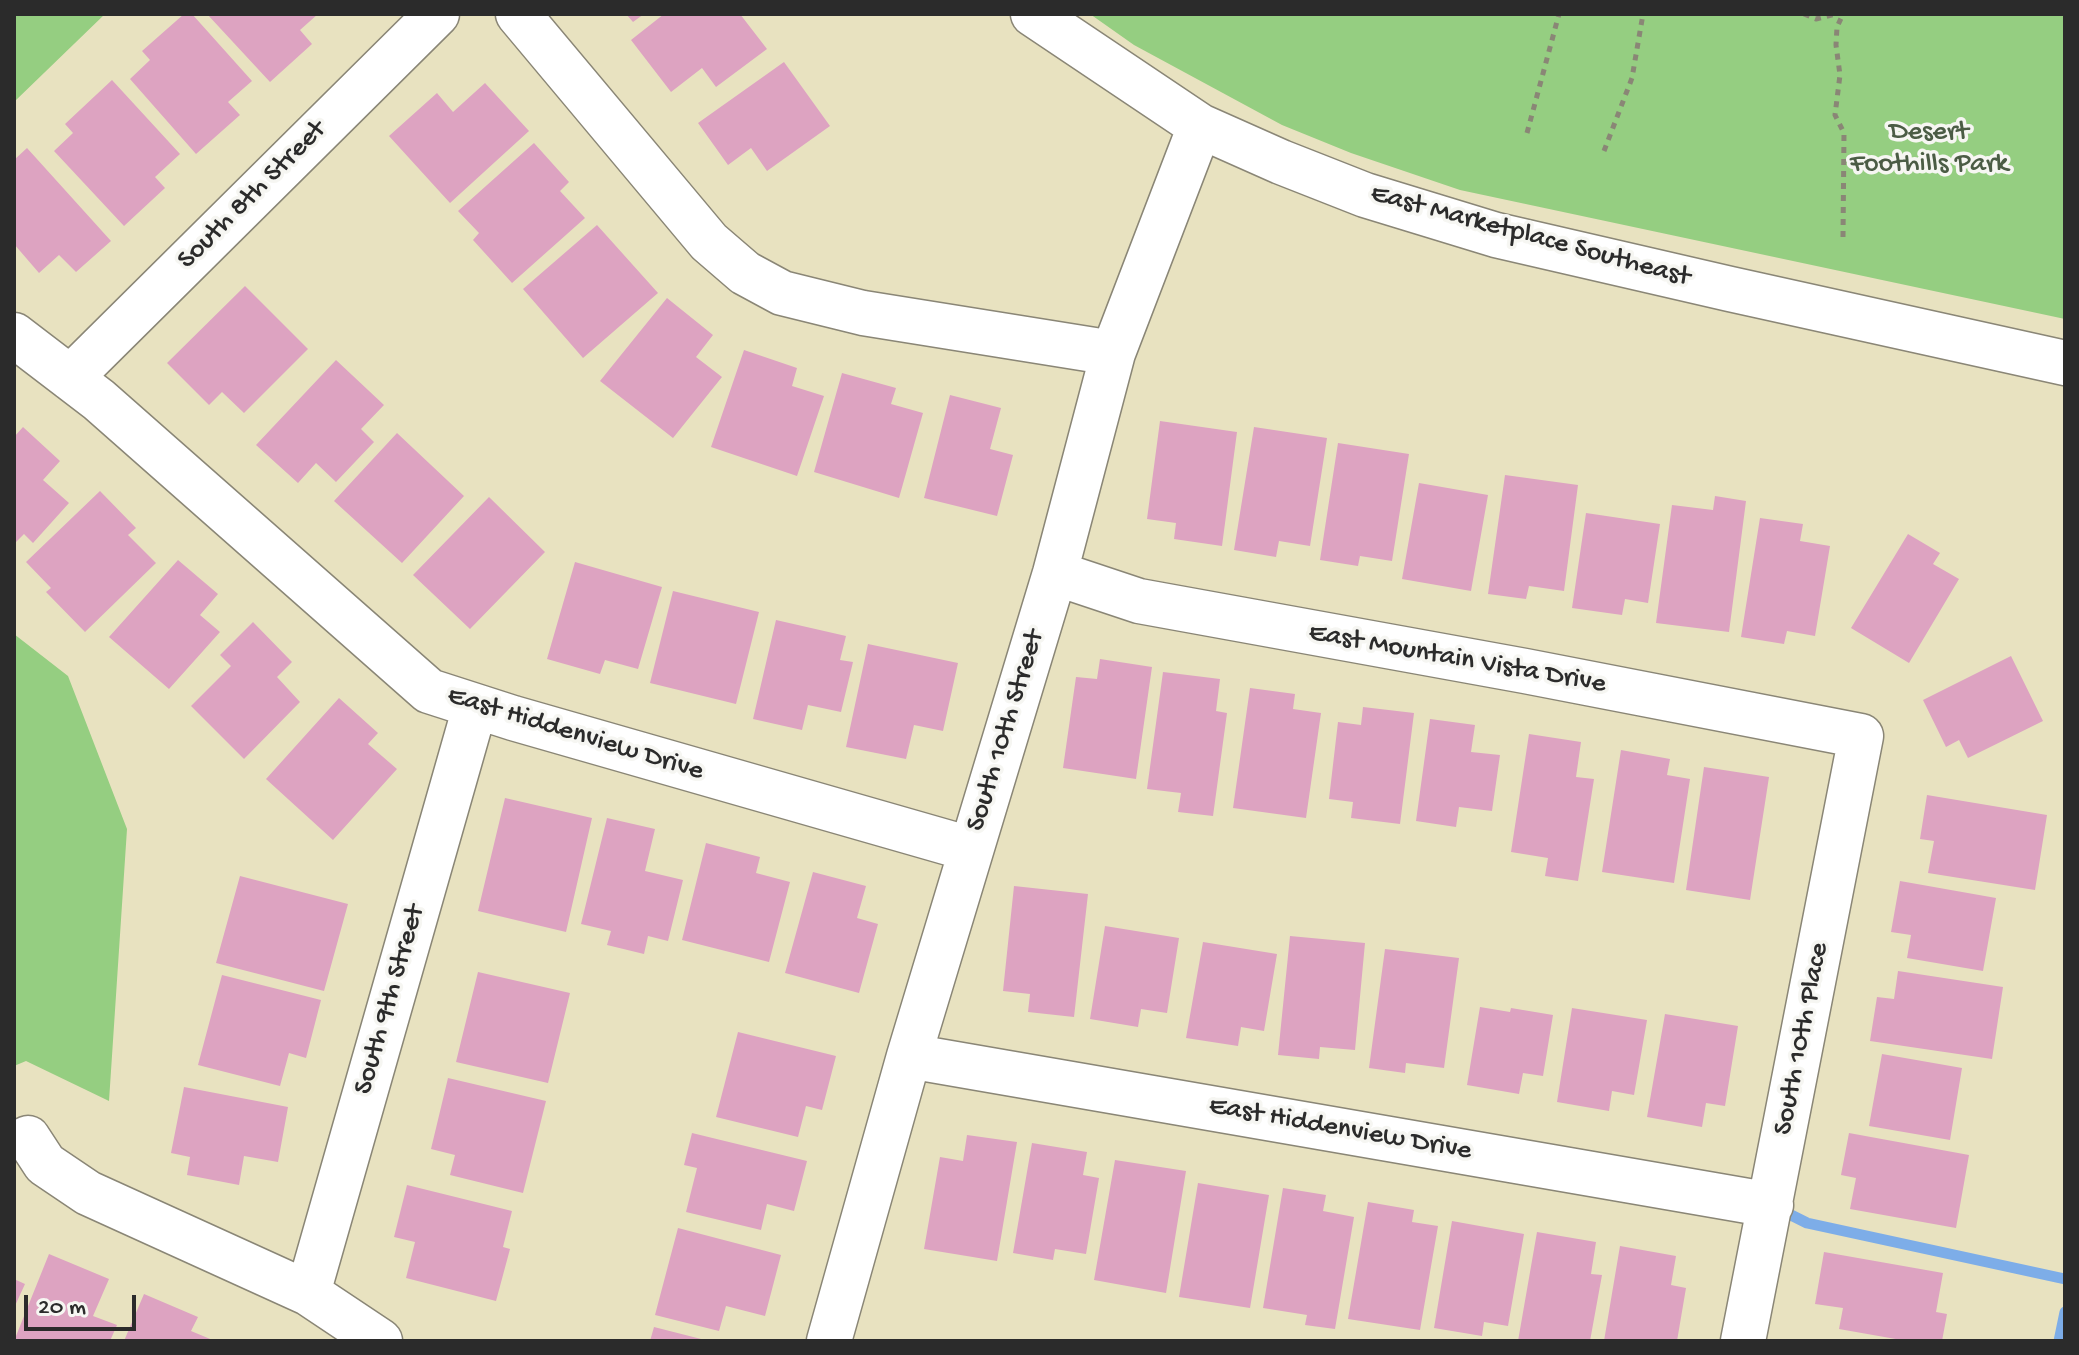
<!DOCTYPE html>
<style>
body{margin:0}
#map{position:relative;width:2079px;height:1355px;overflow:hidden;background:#e8e2c0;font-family:"Gochi Hand",sans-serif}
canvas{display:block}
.frame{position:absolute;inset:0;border:16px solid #2b2b2b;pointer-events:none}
.scale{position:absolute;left:24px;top:1295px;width:112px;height:36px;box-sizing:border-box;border:4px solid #2b2b2b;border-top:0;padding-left:10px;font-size:24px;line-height:28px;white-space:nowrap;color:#2b2b2b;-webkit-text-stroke:6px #f6f6f2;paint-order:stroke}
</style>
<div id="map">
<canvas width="2079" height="1355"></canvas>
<div class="frame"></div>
<div class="scale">20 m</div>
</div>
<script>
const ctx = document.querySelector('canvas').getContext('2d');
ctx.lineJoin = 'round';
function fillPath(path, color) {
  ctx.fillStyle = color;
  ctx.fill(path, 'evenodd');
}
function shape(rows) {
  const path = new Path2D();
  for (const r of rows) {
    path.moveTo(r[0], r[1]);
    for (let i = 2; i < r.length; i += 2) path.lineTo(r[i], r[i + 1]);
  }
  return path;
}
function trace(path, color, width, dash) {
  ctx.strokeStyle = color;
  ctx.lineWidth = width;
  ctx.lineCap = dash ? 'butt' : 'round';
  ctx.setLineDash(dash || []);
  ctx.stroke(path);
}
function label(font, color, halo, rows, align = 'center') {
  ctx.font = font + ' "Gochi Hand",sans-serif';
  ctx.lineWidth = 7;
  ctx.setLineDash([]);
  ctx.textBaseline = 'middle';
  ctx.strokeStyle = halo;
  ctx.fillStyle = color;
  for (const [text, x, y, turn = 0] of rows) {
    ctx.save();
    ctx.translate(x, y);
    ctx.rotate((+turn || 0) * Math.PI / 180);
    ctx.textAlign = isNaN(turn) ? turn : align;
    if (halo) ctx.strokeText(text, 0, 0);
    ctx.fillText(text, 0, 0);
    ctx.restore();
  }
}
fillPath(shape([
 [14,14,105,14,14,102],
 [1090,14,2065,14,2065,319,1460,190,1351,153,1282,125,1134,45],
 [14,634,68,676,127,829,109,1101,26,1061,14,1066]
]), '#95ce81');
trace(shape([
 [1779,1209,1807,1223,2065,1279],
 [2059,1341,2065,1312]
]), '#7dade8', 11);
fillPath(shape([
 [184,14,192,14,252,81,228,102,240,115,196,154,130,79,150,60,142,51],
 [207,14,318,14,300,30,312,44,270,82],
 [626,14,644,14,633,22],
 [664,14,740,14,767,49,716,87,702,68,671,92,631,40],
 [784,62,830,126,767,171,751,148,728,165,698,123],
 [112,80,180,154,155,177,165,188,124,226,54,151,73,133,65,124],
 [485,83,529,131,450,203,389,136,437,93,453,112],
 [534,143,569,182,560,191,585,218,512,283,473,240,479,233,458,211],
 [27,148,111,241,76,272,59,255,39,273,14,244,14,160],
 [597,225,658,293,583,358,523,289],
 [245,286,308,349,244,413,222,392,209,405,167,363],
 [667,298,713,335,696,357,722,377,673,438,600,381],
 [744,350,797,368,792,386,824,396,797,476,711,447],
 [336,360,384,405,361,429,374,442,336,482,316,463,298,483,256,445],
 [842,373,896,388,891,404,923,413,899,498,814,472],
 [950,395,1001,408,990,449,1013,455,997,516,924,498],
 [1160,421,1237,432,1222,546,1174,539,1176,523,1147,519],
 [23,427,60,461,43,480,69,503,33,543,24,534,14,544,14,437],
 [1254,427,1327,438,1310,546,1279,541,1276,557,1234,550],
 [397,433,464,496,402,563,334,501],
 [1338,443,1409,454,1392,561,1360,556,1358,566,1320,560],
 [1505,475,1578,485,1564,591,1529,586,1526,599,1488,594],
 [1419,483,1488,495,1471,591,1402,579],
 [100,491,136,528,128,535,156,563,85,632,46,592,51,588,26,562],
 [1715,496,1746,501,1729,632,1656,623,1672,505,1713,510],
 [489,497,545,552,470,629,413,575],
 [1586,513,1660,524,1648,603,1625,599,1622,615,1572,608],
 [1760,518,1803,524,1800,541,1830,546,1815,636,1787,631,1784,644,1741,637],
 [1908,534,1940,553,1933,564,1959,579,1909,663,1851,628],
 [178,560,218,594,200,615,220,632,169,689,109,637],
 [575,562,662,587,638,669,605,660,600,674,547,659],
 [673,591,759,612,736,704,650,683],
 [776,620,846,636,840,660,853,662,841,712,808,705,802,730,753,719],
 [253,622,292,662,277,677,300,702,244,759,191,706,231,666,220,655],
 [868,644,958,663,943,731,914,725,906,759,846,747],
 [2011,656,2043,721,1968,758,1959,740,1946,747,1923,700],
 [1100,659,1152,667,1136,779,1063,768,1076,677,1097,679],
 [1163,672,1220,679,1216,711,1227,713,1213,816,1178,812,1181,793,1147,789],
 [1250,688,1295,694,1293,709,1321,713,1306,818,1233,808],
 [339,698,378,733,368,744,397,769,333,840,266,779],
 [1363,707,1414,713,1400,824,1351,818,1353,802,1329,799,1338,722,1361,725],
 [1430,719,1475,725,1471,752,1500,755,1492,811,1459,807,1456,827,1416,821],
 [1529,734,1581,742,1576,777,1594,779,1578,881,1545,876,1548,858,1511,852],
 [1621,750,1670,759,1667,775,1690,779,1674,883,1602,872],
 [1704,767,1769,777,1750,900,1686,890],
 [1927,795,2047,815,2035,890,1928,873,1934,841,1920,839],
 [505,798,592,818,566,932,478,911],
 [607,818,655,829,645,871,683,880,668,941,648,936,644,954,607,945,611,931,581,924],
 [706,843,760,857,756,873,790,882,769,962,682,940],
 [813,872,866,886,857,918,878,924,859,993,785,973],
 [240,876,348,904,324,991,216,963],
 [1900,881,1996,898,1983,971,1907,958,1911,935,1891,932],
 [1014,886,1088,894,1074,1017,1028,1012,1030,994,1003,991],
 [1105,926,1179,938,1167,1013,1141,1009,1138,1027,1090,1019],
 [1290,936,1365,943,1355,1050,1320,1047,1319,1059,1278,1055],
 [1203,942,1277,954,1264,1031,1241,1027,1238,1046,1186,1038],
 [1385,949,1459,958,1444,1068,1406,1063,1405,1073,1369,1068],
 [1898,971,2003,987,1992,1059,1870,1041,1877,997,1894,999],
 [478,972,570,993,548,1083,456,1062],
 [222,975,321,1000,306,1058,289,1053,280,1086,198,1065],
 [1480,1007,1510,1012,1511,1008,1553,1015,1543,1076,1523,1073,1519,1094,1467,1085],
 [1572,1008,1647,1020,1634,1095,1612,1091,1609,1111,1557,1102],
 [1665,1014,1738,1026,1725,1106,1706,1103,1702,1127,1647,1117],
 [738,1032,836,1056,822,1110,806,1106,798,1137,716,1117],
 [1882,1054,1962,1068,1950,1140,1869,1126],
 [448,1078,546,1101,523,1193,450,1175,455,1155,431,1149],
 [184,1087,288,1107,278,1162,244,1156,239,1185,187,1175,190,1157,171,1153],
 [692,1133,807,1161,794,1211,767,1204,761,1230,686,1212,697,1168,684,1165],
 [1849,1133,1969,1155,1956,1228,1850,1209,1856,1178,1841,1175],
 [967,1135,1017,1142,997,1261,924,1249,940,1157,963,1161],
 [1032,1143,1087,1152,1083,1175,1099,1178,1086,1254,1055,1249,1053,1260,1013,1253],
 [1115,1160,1186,1171,1166,1293,1094,1280],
 [1198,1183,1269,1195,1250,1308,1179,1297],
 [407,1185,512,1211,503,1247,510,1249,496,1301,406,1278,415,1242,394,1237],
 [1283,1188,1326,1195,1323,1211,1354,1217,1335,1329,1305,1325,1307,1315,1263,1308],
 [1368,1202,1414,1210,1412,1222,1438,1226,1420,1330,1348,1319],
 [1452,1221,1524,1234,1508,1326,1484,1322,1482,1336,1434,1328],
 [678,1228,781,1255,765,1316,726,1306,719,1331,655,1315],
 [1537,1232,1596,1242,1591,1274,1602,1275,1590,1341,1518,1341],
 [1620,1246,1676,1256,1671,1285,1686,1288,1677,1341,1604,1341],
 [1824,1252,1943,1273,1936,1312,1947,1314,1942,1341,1907,1341,1839,1329,1843,1308,1815,1304],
 [49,1254,109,1279,93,1316,117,1325,110,1341,14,1341],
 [14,1279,25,1284,14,1308],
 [144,1294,198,1317,191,1331,215,1341,124,1341],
 [654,1327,705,1340,705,1341,650,1341]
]), '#dda3c1');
const minor = shape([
 [518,14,709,242,745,273,782,293,863,313,1113,353],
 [1033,14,1200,126,1281,162,1365,195,1496,235,1730,289,2065,363],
 [14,335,99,400,429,691,513,718,970,849],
 [70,378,437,14],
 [1055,573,1139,601,1525,671,1861,736,1743,1341],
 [909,1056,1771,1205],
 [28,1138,45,1164,88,1193,308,1293,380,1341],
 [308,1293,475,707],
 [829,1341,909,1056,1055,573,1113,353,1200,126]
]);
trace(minor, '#8a8676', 47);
trace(shape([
 [1804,14,1816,19,1836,14],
 [1527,133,1559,14],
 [1604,151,1632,78,1643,14],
 [1843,237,1844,133,1835,115,1840,75,1836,45,1837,27,1843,14]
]), '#8a8676', 5, [6, 6]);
trace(minor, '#fff', 44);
label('28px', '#4b5c45', '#f6f6f2', [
 ["Desert",1929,134],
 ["Foothills Park",1929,166]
]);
label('28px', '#2b2b2b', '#f6f6f2', [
 ["South 8th Street",253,196,-45],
 ["East Marketplace Southeast",1530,237,15],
 ["East Mountain Vista Drive",1457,660,10],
 ["South 10th Street",1007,731,-73],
 ["East Hiddenview Drive",575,735,17],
 ["South 9th Street",391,1000,-74],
 ["South 10th Place",1803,1039,-79],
 ["East Hiddenview Drive",1340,1130,10]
]);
</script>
